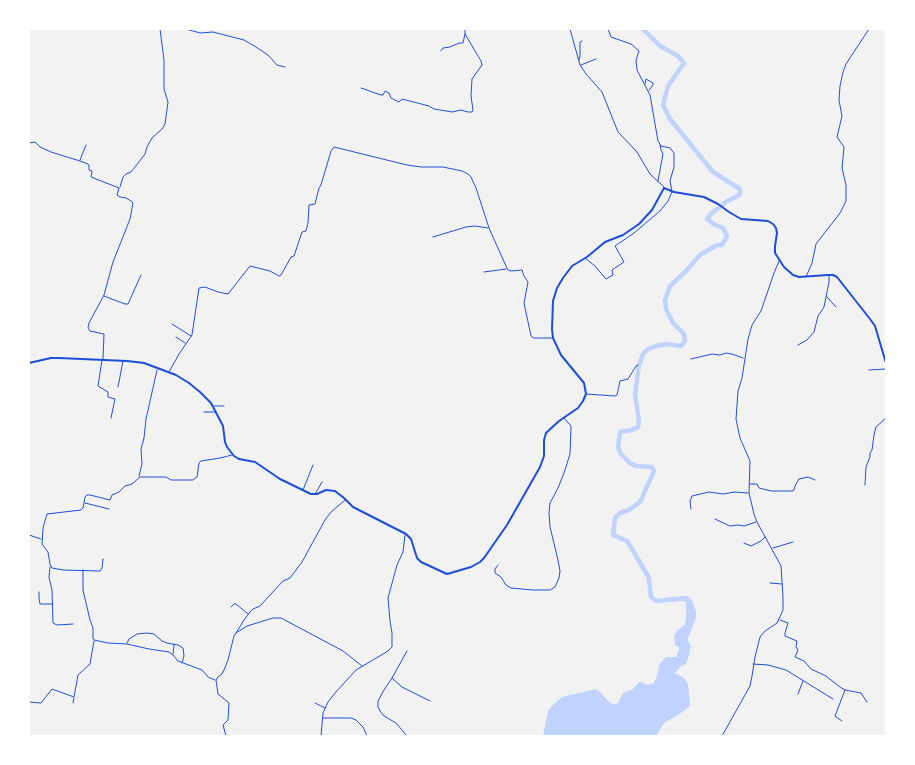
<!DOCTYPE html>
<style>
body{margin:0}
#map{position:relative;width:915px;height:765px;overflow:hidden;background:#f2f2f2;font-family:Commissioner,sans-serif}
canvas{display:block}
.frame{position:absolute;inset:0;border:30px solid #fff;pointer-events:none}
</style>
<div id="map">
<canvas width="915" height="765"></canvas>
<div class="frame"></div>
</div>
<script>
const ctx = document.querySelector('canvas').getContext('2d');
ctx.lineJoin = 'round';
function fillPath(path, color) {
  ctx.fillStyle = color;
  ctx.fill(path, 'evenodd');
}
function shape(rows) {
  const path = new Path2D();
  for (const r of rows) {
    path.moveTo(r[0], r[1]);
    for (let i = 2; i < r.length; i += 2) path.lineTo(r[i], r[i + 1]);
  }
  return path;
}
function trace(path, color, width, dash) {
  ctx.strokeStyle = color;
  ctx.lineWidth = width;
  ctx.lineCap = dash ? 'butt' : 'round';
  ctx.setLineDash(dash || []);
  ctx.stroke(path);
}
fillPath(shape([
 [681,596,687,596,692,600,696,611,696,618,688,638,688,641,691,646,688,659,686,664,681,666,675,673,676,674,683,677,688,684,690,705,689,707,675,717,665,722,656,736,543,736,548,711,554,704,562,697,596,689,600,692,610,703,615,704,618,703,623,693,633,689,639,682,641,682,648,685,654,683,657,676,659,665,664,659,666,657,676,657,679,649,679,647,675,645,674,636,676,632,685,624,686,618,686,604,685,601,682,601,673,602,672,599,673,598]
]), '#bfd3fe');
trace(shape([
 [643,29,660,46,678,56,684,63,668,86,663,105,670,119,713,172,740,189,740,194,736,197,727,201,711,214,707,219,715,225,723,228,727,236,725,240,722,245,717,245,700,255,686,271,670,286,665,300,666,309,673,323,684,334,685,341,681,346,666,344,656,346,648,349,643,354,639,365,635,394,639,421,638,427,632,430,620,432,619,440,618,447,621,454,630,463,636,466,652,467,654,471,640,502,629,510,620,513,615,518,613,535,627,541,631,547,649,578,651,597,656,601,676,599]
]), '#bfd3fe', 4.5);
trace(shape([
 [168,29,186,29,200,33,213,32,244,40,256,47,268,55,277,65,285,67],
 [570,29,580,65,586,74,602,92,618,132,637,152,650,174,664,187],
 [29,30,29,29],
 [441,51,443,48,450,47,459,43,463,43,465,34],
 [579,60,580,56,580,42,582,41],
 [581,65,596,59],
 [645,84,646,79,653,83,653,85,649,90],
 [361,88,381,95,383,95,385,91,389,93,391,98,399,102,402,99,429,106,434,109,452,112,461,110,468,112,472,112,473,110,471,96,472,79,482,65,481,61,465,34,465,29],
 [29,143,35,142,40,147,51,152,80,161,88,164,89,166,89,170,92,171,91,177,119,188,117,195,120,197,126,198,131,201,133,203,130,219,113,262,104,295,89,323,88,328,90,331,104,334,103,359],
 [80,160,86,145],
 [658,181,663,154,661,150,660,145],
 [120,187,123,177,126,174,131,172,135,167,145,154,147,147,152,138,162,129,165,124,168,102,164,89,164,60,160,29],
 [433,237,466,227,475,226,488,228],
 [585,258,595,266,606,279,613,275,612,270,624,262,615,246,634,233,660,211,668,201,672,192,670,181,674,167,674,153,670,148,661,146,658,141,650,95,637,70,636,60,639,51,631,44,611,37,608,29],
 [484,272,506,269],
 [806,277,812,263,816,244,840,213,846,201,846,185,842,168,844,147,837,137,842,116,839,100,840,86,843,72,846,64,869,29],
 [104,296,125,304,128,304,141,275],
 [827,297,836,307],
 [172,324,191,336],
 [176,337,185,343],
 [798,345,807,340,814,332,818,316,824,307,829,282,829,276],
 [691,359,712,354,720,355,726,353,732,354,743,358],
 [102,360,98,386,108,392,108,397,115,399,111,418],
 [869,370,886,369],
 [169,372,179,354,192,335,199,288,205,287,218,292,228,294,250,266,270,271,279,276,281,275,291,257,294,256,302,232,306,231,308,223,309,205,315,204,319,188,321,185,331,151,334,147,407,165,421,167,443,167,462,171,468,174,471,177,476,188,489,228,506,266,508,270,511,271,522,270,524,276,528,282,524,303,531,336,534,338,552,338],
 [118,387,123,361],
 [586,394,615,396,617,395,620,381,628,379,636,366,638,365],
 [213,406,224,406],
 [204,412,215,412],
 [139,476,142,464,141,449,144,438,146,419,157,370],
 [750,484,757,484,759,488,771,491,792,491,794,490,795,486,799,479,808,477,815,480],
 [865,485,866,467,870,457,870,453,872,450,874,435,876,427,886,418],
 [303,490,313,465],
 [315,494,322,482],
 [85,503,109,509],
 [691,509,690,501,692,496,709,492,723,494,735,492,748,493],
 [715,519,730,526,738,525,744,526,756,522],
 [29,535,41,539],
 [744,543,751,546,761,541,765,537],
 [773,548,793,542],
 [103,559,102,568,100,571,63,570,52,568,50,564,48,552,42,544,43,528,47,514,81,510,83,508,85,497,87,495,90,495,110,500,112,495,119,492,125,486,132,484,140,477,166,477,171,480,193,480,197,477,199,463,201,461,220,458,232,455],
 [498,565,495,569,495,573,501,577,506,585,511,588,533,590,550,590,555,587,559,578,560,571,558,560,550,527,549,513,550,503,558,488,564,473,570,454,571,426,564,418],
 [50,567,49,577,52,590,53,623,57,625,73,624],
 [83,570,83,590,90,620,93,628,93,638,94,640,108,643,127,644,149,649,169,652,173,655,178,661,202,670,208,677,215,680],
 [770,583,782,584],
 [39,592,39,598,40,604,52,604],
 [231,607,234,604,236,604,248,614],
 [780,620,788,623,785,633,785,636,797,641,796,647,798,650,795,657,804,661,811,669,826,676,840,687,845,690,861,693,867,702],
 [236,633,244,620,250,612,253,609,260,606,283,581,290,578,302,562,325,520,331,512,345,500],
 [127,643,129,639,137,634,147,633,154,634,162,641,167,643,178,645,183,648,184,656,182,663],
 [173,654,174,645],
 [753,664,768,665,786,670,833,699],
 [392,678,407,651],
 [798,694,803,681],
 [29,702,41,703,52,689,74,697,78,675,90,664,94,641],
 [73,703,74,698],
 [315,703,325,708],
 [323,718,351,718,356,720,363,727,367,736],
 [842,721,835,716,845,690],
 [226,736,223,725,228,720,229,703,218,694,216,680,218,677,222,674,224,670,228,660,234,636,236,633,247,626,273,618,281,618,343,651,362,666],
 [321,736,323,713,328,702,335,693,356,670,388,651,392,647,392,633,390,621,388,598,397,565,403,552,405,535],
 [407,736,396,723,384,716,380,711,378,707,378,701,384,690,392,678,402,687,430,701],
 [722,736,750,686,752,676,755,657,760,637,765,631,777,623,783,610,783,597,781,566,757,522,754,514,749,493,750,461,740,438,736,419,738,391,742,378,748,339,752,325,761,311,774,273,779,261]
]), '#1d4ed8', 1);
trace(shape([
 [29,363,51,358,59,358,127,361,144,363,176,375,189,383,200,392,211,403,223,426,225,442,227,447,234,456,239,459,255,462,280,479,311,494,317,494,326,490,335,491,344,498,353,507,406,534,411,539,417,558,421,562,447,574,471,567,480,562,484,558,507,525,540,467,544,456,544,440,546,433,559,421,578,408,583,401,586,394,584,383,561,355,553,338,552,329,553,301,557,288,563,278,572,266,587,257,605,242,623,235,639,224,652,210,664,188,674,192,704,197,718,204,729,212,741,219,768,221,773,224,776,228,777,233,775,246,775,253,784,267,793,275,799,277,828,275,833,275,837,277,870,319,875,326,886,363]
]), '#1d4ed8', 2);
</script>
